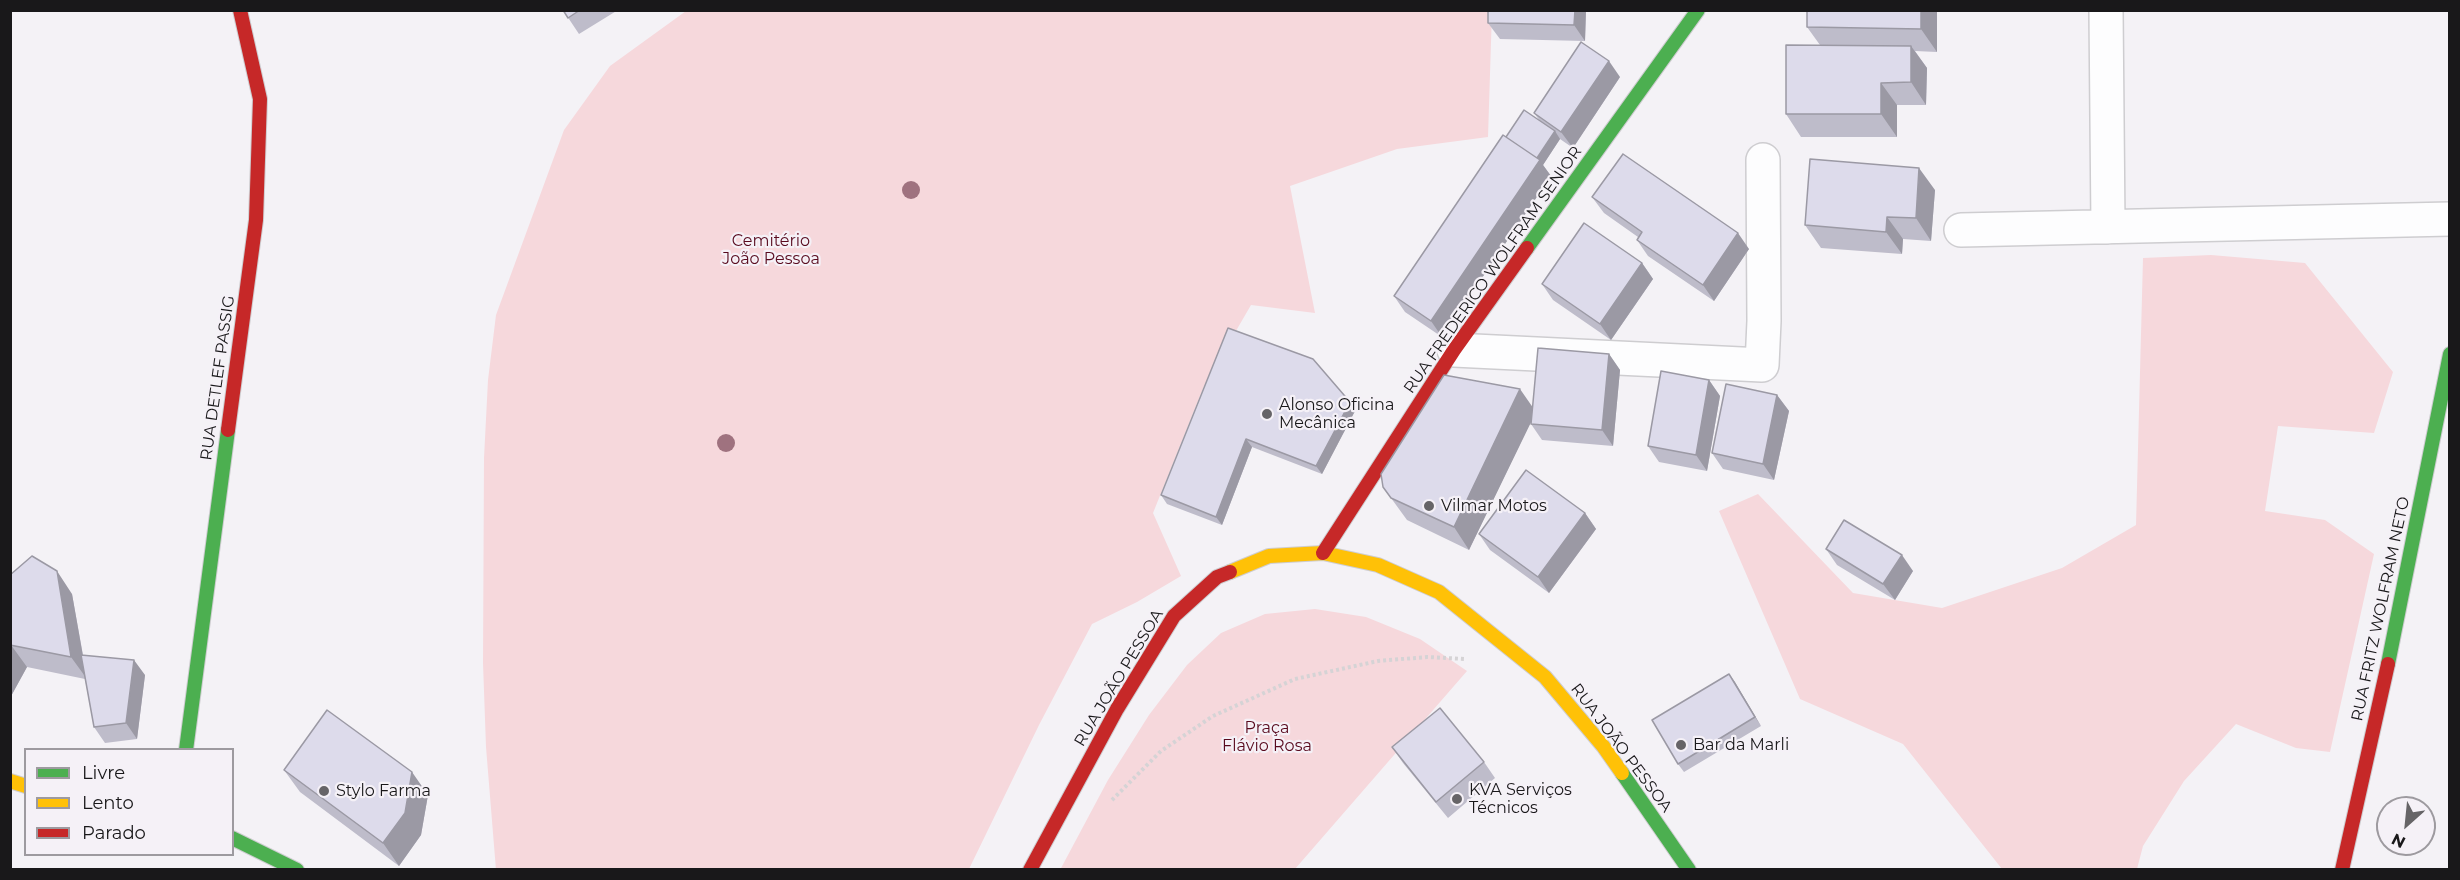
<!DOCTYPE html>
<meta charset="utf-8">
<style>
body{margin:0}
#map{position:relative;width:2460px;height:880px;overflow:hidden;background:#f4f2f6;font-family:Montserrat,sans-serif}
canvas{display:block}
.frame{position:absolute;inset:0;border:12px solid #19181a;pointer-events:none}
.legend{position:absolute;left:24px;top:748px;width:210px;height:108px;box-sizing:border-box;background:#f5f1f7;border:2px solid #9d9a9f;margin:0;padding:8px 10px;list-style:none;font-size:18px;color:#19181a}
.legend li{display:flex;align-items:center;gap:12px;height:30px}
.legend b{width:30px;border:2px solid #9d9a9f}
.north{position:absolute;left:2376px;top:796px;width:60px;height:60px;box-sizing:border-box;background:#f5f1f7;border:2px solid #9d9a9f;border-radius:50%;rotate:207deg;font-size:16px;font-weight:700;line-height:24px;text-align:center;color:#19181a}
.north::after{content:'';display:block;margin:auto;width:21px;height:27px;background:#666467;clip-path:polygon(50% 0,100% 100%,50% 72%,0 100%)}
</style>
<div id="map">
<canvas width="2460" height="880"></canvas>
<div class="frame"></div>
<ul class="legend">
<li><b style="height:8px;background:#4caf50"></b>Livre</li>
<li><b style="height:8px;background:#ffc107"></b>Lento</li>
<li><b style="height:8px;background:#c62828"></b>Parado</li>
</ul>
<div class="north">N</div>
</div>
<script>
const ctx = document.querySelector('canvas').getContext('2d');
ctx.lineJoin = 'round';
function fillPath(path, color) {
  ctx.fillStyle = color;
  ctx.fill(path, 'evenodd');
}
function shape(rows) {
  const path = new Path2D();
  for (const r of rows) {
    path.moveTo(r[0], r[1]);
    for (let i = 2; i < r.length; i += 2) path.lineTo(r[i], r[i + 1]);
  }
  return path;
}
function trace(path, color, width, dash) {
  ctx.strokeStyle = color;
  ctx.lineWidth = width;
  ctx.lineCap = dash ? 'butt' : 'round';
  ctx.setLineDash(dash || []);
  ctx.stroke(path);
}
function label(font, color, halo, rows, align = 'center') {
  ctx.font = font + ' Montserrat,sans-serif';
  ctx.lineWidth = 4.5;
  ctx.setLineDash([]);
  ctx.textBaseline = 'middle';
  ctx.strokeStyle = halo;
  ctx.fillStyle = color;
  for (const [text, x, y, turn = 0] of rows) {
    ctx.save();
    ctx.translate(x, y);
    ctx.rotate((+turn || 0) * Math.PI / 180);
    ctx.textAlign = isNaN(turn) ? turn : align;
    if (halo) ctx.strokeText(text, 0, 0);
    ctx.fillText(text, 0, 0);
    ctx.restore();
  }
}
fillPath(shape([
 [686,11,1492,11,1488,137,1397,149,1290,186,1315,313,1251,305,1204,386,1153,513,1181,576,1137,602,1092,624,1039,725,969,869,496,870,486,747,483,663,484,458,488,380,496,315,564,130,610,66],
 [2211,255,2305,263,2393,372,2374,433,2278,426,2265,511,2325,520,2374,554,2330,752,2296,748,2236,724,2184,781,2143,846,2137,869,2002,869,1903,744,1800,699,1719,511,1758,494,1853,593,1942,608,2062,568,2136,525,2143,258],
 [1315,609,1366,617,1420,639,1467,671,1295,869,1060,870,1108,780,1149,715,1187,665,1221,633,1265,614]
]), '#f6d8dc');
const street = shape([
 [2106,10,2108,227],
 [1961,230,2450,219],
 [1454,350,1762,365,1764,321,1763,160]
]);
const fast = shape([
 [1527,248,1698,10],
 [2388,664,2450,354],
 [186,750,228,430],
 [1622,773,1689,870],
 [232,838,297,870]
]);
const slow = shape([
 [1230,572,1269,556,1323,553,1378,565,1439,592,1545,677,1603,746,1622,773],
 [10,781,26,786]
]);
const jam = shape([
 [228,430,256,220,260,99,240,10],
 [1323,553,1454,350,1527,248],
 [1030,870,1117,709,1174,616,1217,577,1230,572],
 [2342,870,2388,664]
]);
trace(street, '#cecdd0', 36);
trace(fast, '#cecdd0', 16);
trace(slow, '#cecdd0', 16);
trace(jam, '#cecdd0', 16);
trace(shape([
 [1112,800,1161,751,1213,716,1295,679,1378,661,1427,657,1465,659]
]), '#d5d3d5', 4, [3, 3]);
trace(street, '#fdfdfe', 33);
trace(fast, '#4caf50', 14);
trace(slow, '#ffc107', 14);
trace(jam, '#c62828', 14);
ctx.fillStyle = '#9f727f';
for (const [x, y] of [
 [911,190],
 [726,443]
]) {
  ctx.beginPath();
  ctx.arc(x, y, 9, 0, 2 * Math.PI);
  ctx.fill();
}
fillPath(shape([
 [563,10,618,10,579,34],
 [1488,10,1586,10,1585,41,1500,39,1488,23],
 [1937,10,1937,52,1915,51,1927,68,1926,105,1897,105,1897,137,1801,137,1786,114,1820,45,1807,27],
 [1620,77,1573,148,1560,139,1543,165,1551,176,1442,337,1405,312,1394,296,1506,137,1540,121,1534,113],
 [1935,190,1931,241,1903,239,1902,254,1821,248,1805,225],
 [1592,197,1749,249,1714,301,1648,256,1637,240,1638,237,1604,213],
 [1642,263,1653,279,1611,340,1553,300,1542,284],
 [1228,328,1350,402,1355,411,1322,474,1252,447,1222,525,1167,504,1161,495],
 [1609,354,1620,370,1613,446,1542,440,1531,424,1531,421,1469,550,1407,520,1383,487,1533,407],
 [1709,380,1720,396,1707,471,1659,462,1648,446],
 [1777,395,1789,411,1774,480,1723,469,1712,453],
 [1585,513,1596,529,1549,593,1490,550,1479,534],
 [1826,549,1913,571,1895,600,1837,565],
 [10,575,72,594,83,655,145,675,137,739,105,743,94,727,85,679,27,667,10,698],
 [1729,674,1761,726,1684,772,1678,764],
 [1392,747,1484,762,1495,778,1448,818,1403,763],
 [284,770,428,795,421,835,399,866,300,792]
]), '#bebcca');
fillPath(shape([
 [1575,10,1586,10,1585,41,1574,25],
 [1921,10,1937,10,1937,52,1921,29],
 [1911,46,1927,68,1926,105,1911,82],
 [1609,61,1620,77,1573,148,1561,132],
 [1881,83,1897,105,1897,137,1881,114],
 [1555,131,1560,139,1543,165,1551,176,1442,337,1431,321,1534,161],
 [1919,168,1935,190,1931,241,1916,218],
 [1887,217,1903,239,1902,254,1886,232],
 [1738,233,1749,249,1714,301,1703,285],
 [1642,263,1653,279,1611,340,1600,324],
 [1609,354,1620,370,1613,446,1602,430],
 [1709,380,1720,396,1707,471,1696,455],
 [1520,389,1536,412,1469,550,1454,527],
 [1777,395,1789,411,1774,480,1763,464],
 [1350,402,1355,411,1322,474,1316,466],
 [1246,439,1252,447,1222,525,1216,517],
 [1585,513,1596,529,1549,593,1538,577],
 [1902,555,1913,571,1895,600,1883,584],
 [57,571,72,594,87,679,71,657],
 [11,645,27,667,10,698,10,645],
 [134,660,145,675,137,739,126,723],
 [1729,674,1735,682,1761,726,1755,717],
 [412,772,428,795,421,835,399,866,383,843]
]), '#9b99a4');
const building = shape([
 [563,10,580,10,568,18,563,10],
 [1488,10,1575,10,1574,25,1488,23,1488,10],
 [1807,10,1921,10,1921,29,1807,27,1807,10],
 [1581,42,1609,61,1561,132,1534,113,1581,42],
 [1786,45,1911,46,1911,82,1881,83,1881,114,1786,114,1786,45],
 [1524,110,1555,131,1537,158,1506,137,1524,110],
 [1503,135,1540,160,1431,321,1394,296,1503,135],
 [1623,154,1738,233,1703,285,1637,240,1642,232,1592,197,1623,154],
 [1810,159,1919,168,1916,218,1887,217,1886,232,1805,225,1810,159],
 [1584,223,1642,263,1600,324,1542,284,1584,223],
 [1228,328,1313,359,1350,402,1316,466,1246,439,1216,517,1161,495,1228,328],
 [1538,348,1609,354,1602,430,1531,424,1538,348],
 [1661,371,1709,380,1696,455,1648,446,1661,371],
 [1444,375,1520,389,1454,527,1391,498,1383,487,1381,474,1444,375],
 [1726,384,1777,395,1763,464,1712,453,1726,384],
 [1526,470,1585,513,1538,577,1479,534,1526,470],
 [1844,520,1902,555,1883,584,1826,549,1844,520],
 [32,556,57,571,71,657,10,645,10,575,32,556],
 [81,655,134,660,126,723,94,727,81,655],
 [1729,674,1755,717,1678,764,1652,720,1729,674],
 [1440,708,1484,762,1436,802,1392,747,1440,708],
 [327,710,412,772,405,813,383,843,284,770,327,710]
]);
fillPath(building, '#dddbeb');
trace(building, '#9b99a4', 1.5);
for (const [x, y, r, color] of [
 [1267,414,6,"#666467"],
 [1429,506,6,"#666467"],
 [1681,745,6,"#666467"],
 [324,791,6,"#666467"],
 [1457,799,6,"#666467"]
]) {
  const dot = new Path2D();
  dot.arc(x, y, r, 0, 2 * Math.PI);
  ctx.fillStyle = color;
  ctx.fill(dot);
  trace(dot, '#f5f1f7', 2);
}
label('16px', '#590a1e', '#f5f1f7', [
 ["Cemitério",771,241],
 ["João Pessoa",771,259],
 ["Praça",1267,728],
 ["Flávio Rosa",1267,746]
]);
label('16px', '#19181a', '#f5f1f7', [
 ["RUA FREDERICO WOLFRAM SENIOR",1493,270,-55],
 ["RUA DETLEF PASSIG",218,378,-82],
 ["RUA FRITZ WOLFRAM NETO",2381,609,-78],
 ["RUA JOÃO PESSOA",1119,678,-59],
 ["RUA JOÃO PESSOA",1621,748,53]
]);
label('16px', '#19181a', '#f5f1f7', [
 ["Alonso Oficina",1279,405],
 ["Mecânica",1279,423],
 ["Vilmar Motos",1441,506],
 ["Bar da Marli",1693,745],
 ["KVA Serviços",1469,790],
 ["Técnicos",1469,808],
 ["Stylo Farma",336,791]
], 'left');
</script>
